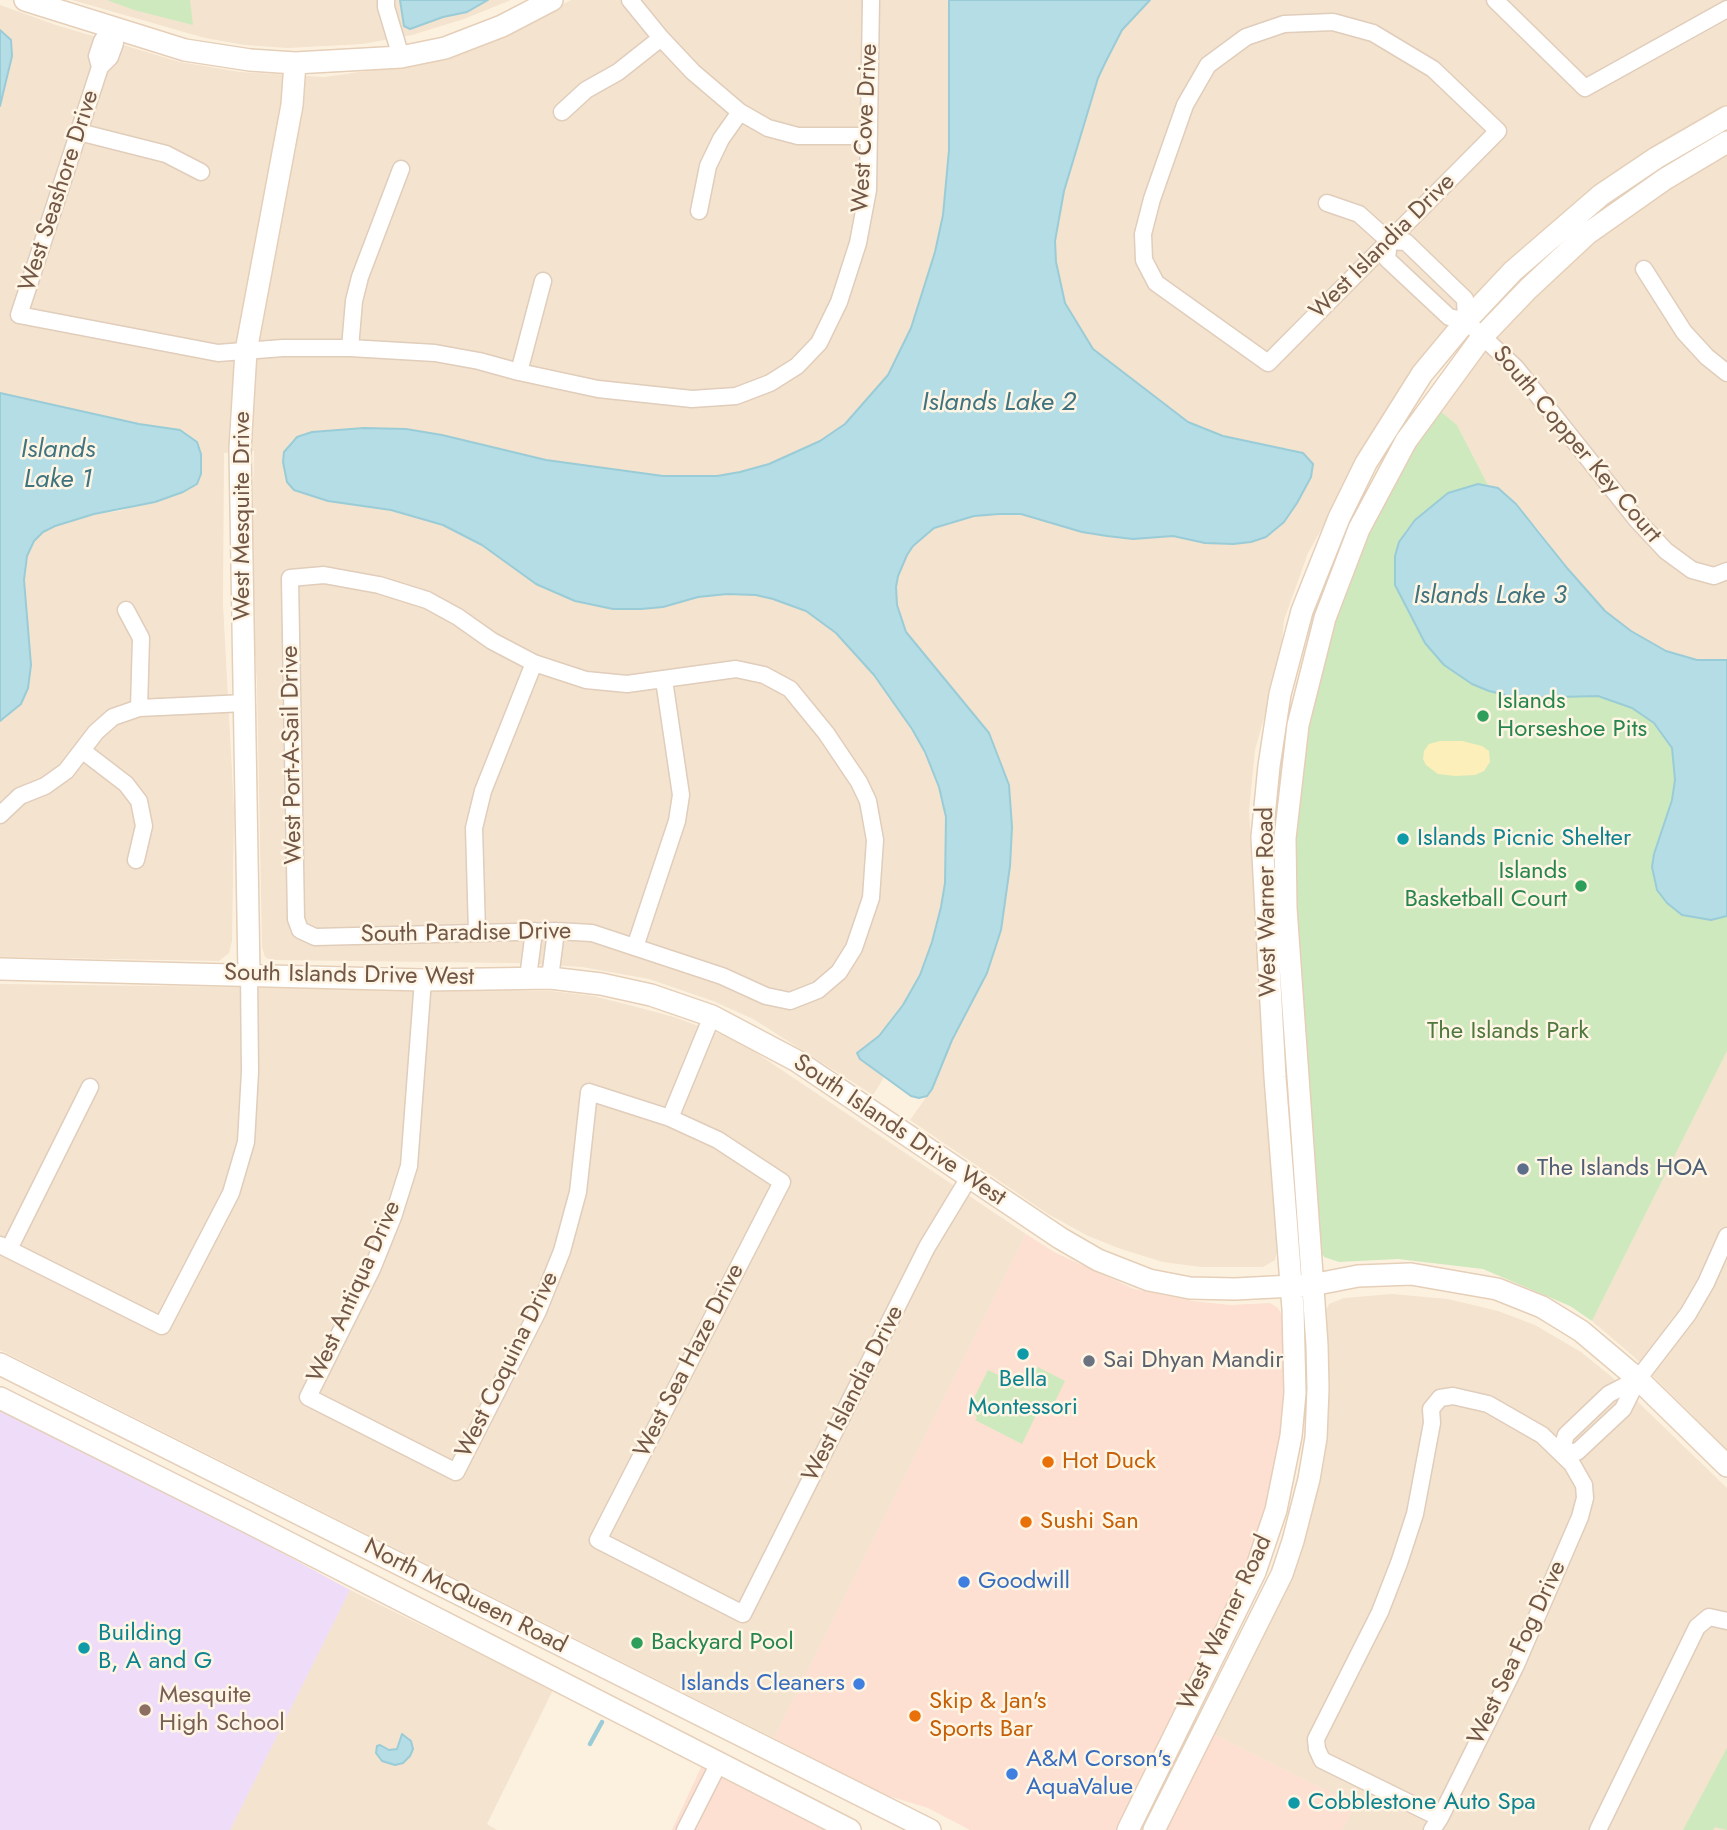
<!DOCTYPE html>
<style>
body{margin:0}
canvas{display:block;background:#fcf1df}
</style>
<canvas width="1727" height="1830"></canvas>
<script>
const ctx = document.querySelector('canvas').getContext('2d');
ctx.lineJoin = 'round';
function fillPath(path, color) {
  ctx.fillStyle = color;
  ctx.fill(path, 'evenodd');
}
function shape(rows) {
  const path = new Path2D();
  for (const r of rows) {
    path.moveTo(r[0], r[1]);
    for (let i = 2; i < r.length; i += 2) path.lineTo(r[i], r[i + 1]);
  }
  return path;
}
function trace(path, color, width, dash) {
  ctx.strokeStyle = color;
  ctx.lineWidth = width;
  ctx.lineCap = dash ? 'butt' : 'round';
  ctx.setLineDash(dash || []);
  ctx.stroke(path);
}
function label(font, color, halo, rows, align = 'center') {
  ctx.font = font + ' Jost,sans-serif';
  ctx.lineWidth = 5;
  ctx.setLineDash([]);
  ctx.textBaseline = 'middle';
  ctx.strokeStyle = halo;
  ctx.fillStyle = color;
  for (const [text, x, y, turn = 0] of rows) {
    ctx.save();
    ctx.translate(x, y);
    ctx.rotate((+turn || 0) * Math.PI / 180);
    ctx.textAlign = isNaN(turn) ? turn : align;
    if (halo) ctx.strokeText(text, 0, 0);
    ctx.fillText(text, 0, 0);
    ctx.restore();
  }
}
fillPath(shape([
 [72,0,511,0,464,19,412,35,363,44,287,48,245,45,205,38],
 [571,0,949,0,949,150,943,215,935,252,911,328,888,375,845,424,820,441,769,464,740,472,717,476,663,476,546,460,442,435,406,429,364,428,312,432,292,440,284,452,283,462,359,506,391,510,424,518,459,532,482,545,536,584,663,607,698,597,727,594,756,595,773,599,806,611,836,633,853,650,893,701,925,752,939,787,946,817,945,881,941,907,932,942,920,975,903,1005,879,1036,857,1053,860,1059,885,1076,873,1095,753,1019,713,1001,649,979,582,967,515,963,271,960,265,957,262,947,257,685,251,585,254,451,224,453,223,604,234,810,232,941,229,953,219,961,0,957,0,721,6,718,28,688,31,665,24,580,27,556,34,541,43,532,55,526,94,514,120,511,197,484,201,474,201,454,180,430,139,424,0,393,0,106,12,56,5,33,0,30,0,5,56,25,180,62,240,72,324,77,416,64,505,34],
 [1150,0,1727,0,1727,106,1635,161,1580,200,1510,260,1330,514,1308,553,1284,620,1280,661,1255,750,1249,811,1278,1248,1275,1260,1263,1267,1201,1267,1163,1262,1121,1249,1088,1236,1048,1214,910,1120,932,1089,952,1040,987,973,1001,930,1010,866,1012,827,1009,785,989,733,906,632,897,605,896,587,898,576,907,555,913,546,934,528,974,516,1021,514,1082,532,1133,539,1173,536,1205,543,1266,537,1284,522,1297,503,1291,449,1264,446,1223,436,1188,422,1093,349,1065,303,1056,262,1055,241,1064,191,1098,78,1106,61,1122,30],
 [1727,153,1727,660,1697,660,1666,651,1631,631,1605,611,1567,568,1538,529,1498,488,1488,485,1457,425,1438,409,1514,316,1588,247,1629,214],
 [0,984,551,991,593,996,629,1005,674,1017,723,1035,752,1050,1026,1234,774,1738,0,1350],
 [1727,1051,1727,1450,1633,1356,1592,1321],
 [1392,1294,1448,1299,1498,1311,1535,1325,1581,1352,1612,1377,1727,1488,1727,1830,1342,1830,1355,1805,1211,1733,1289,1573,1324,1315,1329,1304,1344,1298],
 [350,1590,553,1690,487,1824,497,1830,230,1830]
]), '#f4e3ce');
fillPath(shape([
 [1026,1234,1056,1253,1134,1289,1193,1301,1230,1305,1270,1303,1278,1308,1283,1317,1285,1409,1280,1457,1253,1552,1117,1830,970,1830,928,1808,885,1795,774,1738],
 [1211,1733,1355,1805,1342,1830,1163,1830],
 [702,1765,831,1830,672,1830]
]), '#fde0d2');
fillPath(shape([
 [0,1399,350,1590,230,1830,0,1830]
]), '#eedcf8');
fillPath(shape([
 [107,0,190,0,193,25,134,10],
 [1438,409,1457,425,1488,485,1478,484,1415,520,1406,531,1395,556,1395,585,1407,610,1489,691,1518,698,1598,696,1632,708,1654,723,1672,748,1675,780,1672,802,1654,854,1657,890,1666,902,1682,915,1711,920,1727,916,1727,1051,1592,1321,1570,1306,1483,1269,1398,1259,1339,1262,1324,1257,1319,1249,1294,869,1295,833,1303,749,1334,620,1350,578,1374,519,1395,478],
 [1038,1367,1065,1381,1049,1414,1039,1409,1022,1444,975,1420,977,1418,970,1406,988,1370,1027,1389],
 [1727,1748,1727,1830,1715,1827,1713,1830,1683,1830]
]), '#cfe9be');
fillPath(shape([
 [1440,741,1462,741,1482,746,1489,751,1490,762,1484,771,1475,775,1455,776,1438,774,1426,765,1423,759,1424,751,1429,744]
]), '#fcefb9');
const water = shape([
 [400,0,488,0,467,12,443,17,410,29,404,26,400,0],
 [949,0,1150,0,1122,30,1106,61,1098,78,1064,191,1055,241,1056,262,1065,303,1093,349,1188,422,1223,436,1303,453,1313,464,1311,477,1297,503,1284,522,1266,537,1251,542,1233,544,1205,543,1173,536,1133,539,1107,536,1082,532,1021,514,999,514,974,516,934,528,913,546,907,555,898,576,896,587,897,605,906,632,989,733,1009,785,1012,827,1010,866,1001,930,987,973,952,1040,932,1089,927,1096,919,1098,911,1096,860,1059,857,1053,879,1036,903,1005,920,975,932,942,941,907,945,883,946,817,939,787,925,752,912,729,874,675,836,633,806,611,773,599,756,595,727,594,698,597,663,607,641,609,613,609,575,601,536,584,482,545,443,525,391,510,328,501,294,490,287,482,283,462,284,452,297,437,312,432,364,428,406,429,442,435,546,460,663,476,717,476,740,472,769,464,820,441,845,424,888,375,911,328,935,252,943,215,949,150,949,0],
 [0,30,11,40,12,56,0,106,0,30],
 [0,393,139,424,180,430,197,442,201,454,201,474,197,484,183,492,155,502,94,514,55,526,43,532,34,541,27,556,24,580,31,665,28,688,21,704,0,721,0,393],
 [1478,484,1498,488,1516,504,1567,568,1605,611,1631,631,1666,651,1697,660,1727,660,1727,916,1711,920,1682,915,1667,903,1657,890,1652,867,1654,854,1672,800,1675,780,1672,748,1654,723,1632,708,1598,696,1518,698,1489,691,1472,684,1444,665,1425,643,1395,585,1395,556,1399,542,1415,520,1448,493,1478,484],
 [402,1734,411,1741,413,1749,410,1756,403,1763,395,1765,382,1761,376,1753,377,1746,380,1745,389,1750,397,1749,402,1734]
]);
fillPath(water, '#b4dde5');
trace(water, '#9accd7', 2);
trace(shape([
 [590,1744,602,1722]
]), '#9accd7', 4.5);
const street = shape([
 [386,0,386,7,401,57],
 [630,0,661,38,693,72,740,112,768,128,798,136,869,136],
 [1495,0,1585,88,1727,9],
 [1333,22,1373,33,1433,69,1498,131,1268,363,1156,283,1144,260,1143,234,1152,199,1185,105,1208,65,1246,37,1284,24,1333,22],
 [111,28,115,43,110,57,100,67,19,315,218,353,283,348,350,348,435,353,479,361,519,372,598,389,692,399,736,396,770,383,797,366,819,343,839,302,858,243,868,190,871,0],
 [100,67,97,56,102,41,111,28],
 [562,112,586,90,618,72,661,38],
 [79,132,166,154,201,172],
 [1327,203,1359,214,1389,241,1406,242,1465,299,1466,321],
 [699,211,708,166,721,139,740,112],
 [1389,241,1387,259,1449,317,1466,321,1516,368,1637,520,1666,551,1692,570,1714,576,1727,571],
 [1644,269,1684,332,1707,357,1727,373],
 [350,348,354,301,360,277,401,169],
 [519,372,543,281],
 [324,575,379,585,427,600,458,617,492,641,534,663,586,680,627,684,736,669,764,675,790,689,826,733,859,782,868,801,875,840,871,898,854,948,839,972,818,990,790,1001,766,996,722,976,592,933,556,931,315,937,300,930,296,919,290,578,324,575],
 [126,610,141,638,139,708],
 [83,751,126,784,139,801,144,826,136,860],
 [0,815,20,796,45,786,66,771,96,732,113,717,139,708,245,703],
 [477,932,474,828,483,791,534,663],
 [635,947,677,821,681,795,664,680],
 [528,978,534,931],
 [550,978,556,931],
 [423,980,409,1166,393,1217,372,1269,308,1397,456,1472,538,1311,562,1251,578,1192,589,1092,670,1118,718,1140,782,1182,598,1540,743,1614,927,1247,970,1176],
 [670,1118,712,1016],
 [0,1245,162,1326,231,1193,246,1142,250,1072,249,974],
 [9,1249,90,1087],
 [1638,1379,1609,1394,1566,1435,1561,1451,1577,1452,1623,1409,1638,1379,1688,1314,1706,1283,1727,1236],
 [685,1830,719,1763],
 [1432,1830,1440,1818,1516,1665,1580,1517,1585,1498,1584,1485,1572,1464,1542,1435,1488,1404,1453,1396,1440,1398,1431,1409,1432,1423,1415,1514,1399,1563,1380,1612,1316,1739,1317,1749,1322,1760,1440,1818],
 [1598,1830,1697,1627,1709,1617,1727,1621]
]);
const secondary = shape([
 [25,0,185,50,250,60,295,63,401,57,445,48,502,26,552,0],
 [0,969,423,980,550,978,601,984,651,995,712,1016,797,1061,1060,1238,1098,1260,1149,1280,1190,1288,1235,1289,1312,1285,1358,1276,1411,1274,1497,1289,1542,1307,1581,1331,1638,1379,1727,1466],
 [249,974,240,449,246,351,292,105,295,63],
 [0,1364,930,1830],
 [0,1398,246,1521,850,1830],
 [1128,1830,1255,1572,1276,1510,1291,1436,1295,1393,1293,1309,1275,1077,1262,837,1269,766,1280,694,1302,611,1339,518,1366,463,1422,374,1466,321,1513,271,1601,195,1656,158,1727,117],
 [1154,1830,1282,1574,1293,1541,1309,1479,1316,1438,1318,1389,1317,1345,1286,908,1285,838,1298,725,1325,618,1359,529,1406,441,1482,337,1528,289,1587,234,1665,179,1727,142]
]);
trace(street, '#e0cdbb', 19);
trace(secondary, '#e5cfb9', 24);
trace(street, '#fff', 16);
trace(secondary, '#fff', 21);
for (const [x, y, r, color] of [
 [1483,716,7,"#2e9e5b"],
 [1403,839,7,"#0f9aa8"],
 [1581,886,7,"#2e9e5b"],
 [1523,1169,7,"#5c6f8a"],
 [1023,1354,7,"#0f9aa8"],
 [1089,1361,7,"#6b7280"],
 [1048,1462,7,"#e8710a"],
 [1026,1522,7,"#e8710a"],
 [964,1582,7,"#3f7fe0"],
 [637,1643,7,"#2e9e5b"],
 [84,1648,7,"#0f9aa8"],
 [859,1684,7,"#3f7fe0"],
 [145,1710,7,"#8d6e63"],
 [915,1716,7,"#e8710a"],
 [1012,1774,7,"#3f7fe0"],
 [1294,1803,7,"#0f9aa8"]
]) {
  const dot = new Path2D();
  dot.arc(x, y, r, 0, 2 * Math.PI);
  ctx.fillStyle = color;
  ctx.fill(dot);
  trace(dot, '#fff5e5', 2.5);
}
label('24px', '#725747', '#fff5e5', [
 ["West Cove Drive",866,128,-87],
 ["West Seashore Drive",60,191,-72],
 ["West Islandia Drive",1383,247,-45],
 ["South Copper Key Court",1576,445,50],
 ["West Mesquite Drive",243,516,-90],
 ["West Port-A-Sail Drive",293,755,-91],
 ["West Warner Road",1268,902,-91],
 ["South Paradise Drive",466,934,-1],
 ["South Islands Drive West",349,976,1],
 ["South Islands Drive West",899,1131,34],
 ["West Antiqua Drive",355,1292,-66],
 ["West Sea Haze Drive",690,1361,-63],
 ["West Coquina Drive",508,1365,-64],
 ["West Islandia Drive",854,1394,-63],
 ["North McQueen Road",465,1597,27],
 ["West Warner Road",1226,1623,-65],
 ["West Sea Fog Drive",1518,1653,-65]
]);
label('24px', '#27864d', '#fff5e5', [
 ["Islands",1497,702],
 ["Horseshoe Pits",1497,730],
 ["Islands",1567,872,"right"],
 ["Basketball Court",1567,900,"right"],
 ["Backyard Pool",651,1643]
], 'left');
label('24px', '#0d838f', '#fff5e5', [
 ["Islands Picnic Shelter",1417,839],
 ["Bella",1023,1380,"center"],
 ["Montessori",1023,1408,"center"],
 ["Building",98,1634],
 ["B, A and G",98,1662],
 ["Cobblestone Auto Spa",1308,1803]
], 'left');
label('24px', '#4f783f', '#fff5e5', [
 ["The Islands Park",1508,1032]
]);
label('24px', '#4e5e75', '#fff5e5', [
 ["The Islands HOA",1537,1169]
], 'left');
label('24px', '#5b616d', '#fff5e5', [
 ["Sai Dhyan Mandir",1103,1361]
], 'left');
label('24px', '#c56008', '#fff5e5', [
 ["Hot Duck",1062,1462],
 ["Sushi San",1040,1522],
 ["Skip & Jan's",929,1702],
 ["Sports Bar",929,1730]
], 'left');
label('24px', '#366cbe', '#fff5e5', [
 ["Goodwill",978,1582],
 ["Islands Cleaners",845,1684,"right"],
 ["A&M Corson's",1026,1760],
 ["AquaValue",1026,1788]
], 'left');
label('24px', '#785e54', '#fff5e5', [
 ["Mesquite",159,1696],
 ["High School",159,1724]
], 'left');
label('italic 26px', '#3e737f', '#fff5e5', [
 ["Islands Lake 2",999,404],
 ["Islands",58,451],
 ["Lake 1",58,481],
 ["Islands Lake 3",1490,597]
]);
</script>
